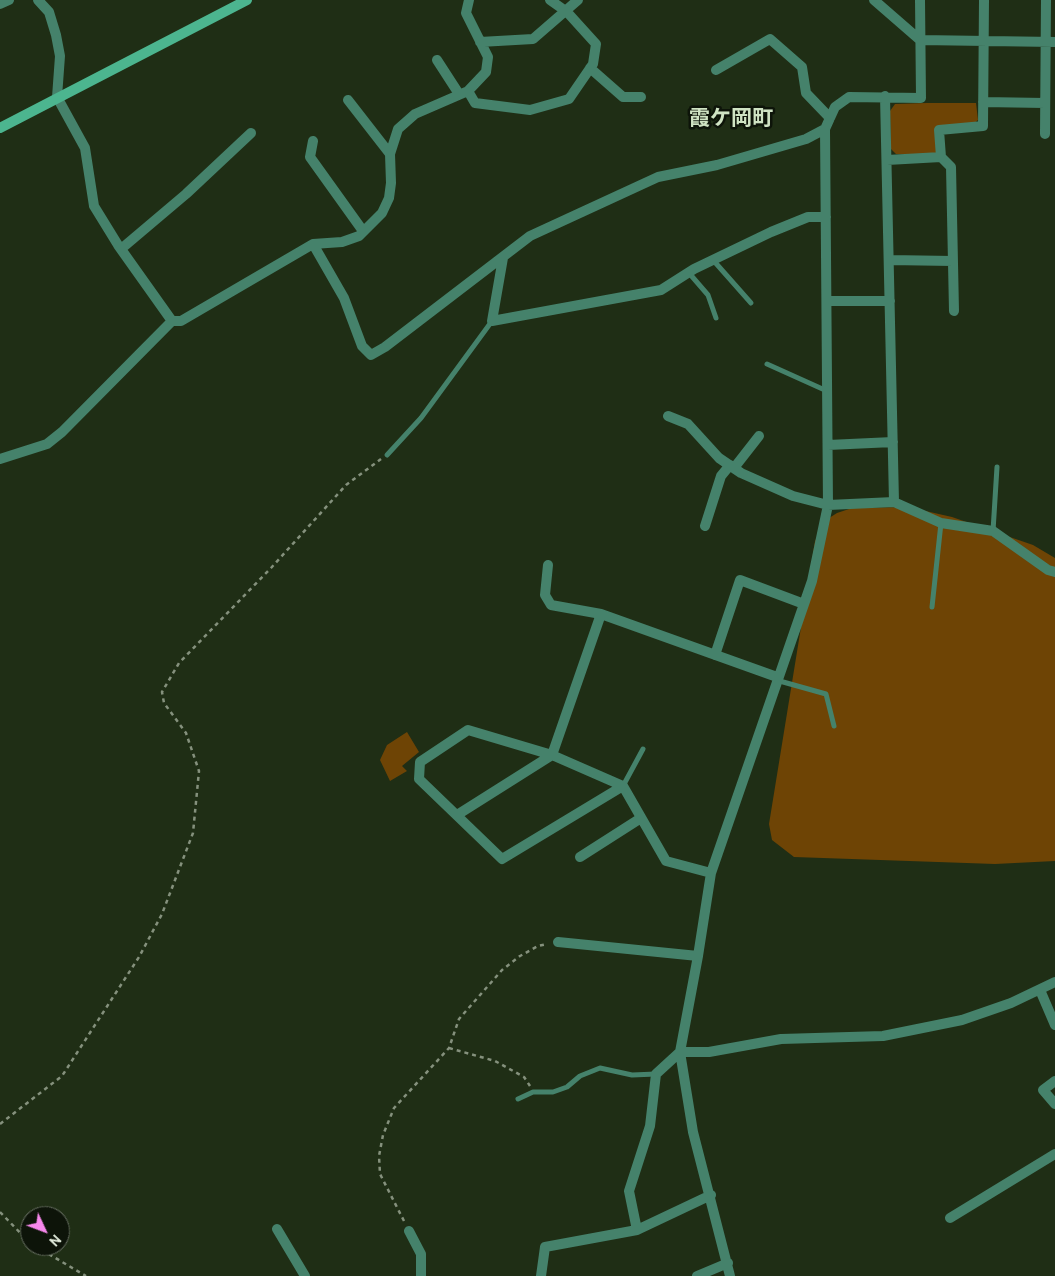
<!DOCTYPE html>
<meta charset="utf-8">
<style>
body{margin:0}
#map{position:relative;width:1055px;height:1276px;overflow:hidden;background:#1f2e15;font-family:Cabin,sans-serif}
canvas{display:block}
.north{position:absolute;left:20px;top:1206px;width:50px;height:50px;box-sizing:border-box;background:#0d1409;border:1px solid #646c5f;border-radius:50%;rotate:133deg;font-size:14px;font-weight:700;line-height:20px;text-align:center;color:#e7f1e1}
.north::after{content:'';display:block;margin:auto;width:18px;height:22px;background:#f788ec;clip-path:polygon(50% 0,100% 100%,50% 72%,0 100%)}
</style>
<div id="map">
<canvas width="1055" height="1276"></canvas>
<div class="north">N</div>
</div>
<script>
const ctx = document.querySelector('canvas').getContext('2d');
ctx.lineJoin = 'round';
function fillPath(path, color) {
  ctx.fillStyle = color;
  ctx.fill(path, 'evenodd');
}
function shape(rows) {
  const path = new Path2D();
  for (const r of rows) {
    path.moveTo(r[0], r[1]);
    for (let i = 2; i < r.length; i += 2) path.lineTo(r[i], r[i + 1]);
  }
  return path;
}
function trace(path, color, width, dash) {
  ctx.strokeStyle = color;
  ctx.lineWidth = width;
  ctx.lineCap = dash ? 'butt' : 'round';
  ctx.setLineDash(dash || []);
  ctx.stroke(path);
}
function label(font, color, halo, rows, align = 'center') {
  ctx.font = font + ' Cabin,"Noto Sans JP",sans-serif';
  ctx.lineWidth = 5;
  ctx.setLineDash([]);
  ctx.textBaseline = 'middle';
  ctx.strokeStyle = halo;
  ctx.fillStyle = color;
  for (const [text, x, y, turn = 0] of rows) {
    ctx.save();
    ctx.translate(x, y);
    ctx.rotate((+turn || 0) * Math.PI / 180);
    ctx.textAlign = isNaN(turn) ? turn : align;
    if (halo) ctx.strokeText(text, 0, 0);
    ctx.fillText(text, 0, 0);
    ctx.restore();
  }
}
fillPath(shape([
 [926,103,976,103,978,120,972,125,937,127,937,152,933,156,896,154,891,149,890,111,895,104],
 [908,507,952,517,1033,545,1055,558,1055,861,995,864,794,857,772,840,769,824,815,541,826,520,837,513,852,508],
 [407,732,419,752,402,766,407,771,390,781,380,760,387,745]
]), '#6e4405');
trace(shape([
 [449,1048,495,1061,524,1077,530,1086],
 [0,1124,62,1076,139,957,162,914,193,833,199,771,186,733,164,703,162,692,179,663,271,568,346,485,381,459],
 [0,1212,30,1243],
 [404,1221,380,1174,379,1156,383,1135,394,1108,449,1048,459,1019,502,970,520,956,538,946,547,944],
 [35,1246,86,1276]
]), '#85917d', 2.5, [4, 4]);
trace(shape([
 [713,260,751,303],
 [689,273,708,295,716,318],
 [767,364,827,391],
 [387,455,421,418,492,321],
 [993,531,997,467],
 [932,607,941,523],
 [776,680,826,694,834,726],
 [623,786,643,749],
 [518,1099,533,1092,553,1092,567,1087,580,1076,600,1068,632,1075,656,1074]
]), '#45826b', 5);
trace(shape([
 [38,0,49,12,56,35,60,56,57,97,85,148,94,206,118,245,172,321],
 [874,0,920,40,1055,42],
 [0,4,9,0],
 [480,42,533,39,578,0],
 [437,60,459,94],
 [590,68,623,97,641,97],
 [716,70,770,39,802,67,806,93,830,118],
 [468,91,475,103,530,110,569,99,593,64,596,44,567,12,550,0],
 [885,96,894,502],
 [348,100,390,154],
 [983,102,1045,103],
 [1045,134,1046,0],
 [313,141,310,157,363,231],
 [887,160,941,157],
 [313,244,344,298,362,346,371,355,385,347,530,236,658,177,717,165,806,139,825,129],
 [121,249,186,194,251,133],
 [503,258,492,321,661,290,694,269,771,232,808,217,826,217],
 [889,260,953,261],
 [827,301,890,301],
 [954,311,951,167,941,157,939,130,983,126,984,0],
 [668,416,688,424,719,458,741,473,793,496,828,505,894,502,941,523,993,531,1048,570,1055,572],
 [828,445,893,442],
 [0,459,47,444,62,432,172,321,181,321,313,244,342,242,359,236,382,213,389,198,391,183,390,154,398,129,415,114,468,91,486,72,488,57,466,13,469,0],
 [734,468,759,436],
 [705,526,721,476,730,465],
 [548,565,545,595,551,605,601,614,777,677],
 [715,655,740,580,804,604],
 [623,786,502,859,419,779,420,762,468,730,552,755,623,786,666,861,711,873],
 [457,815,552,755,601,614],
 [580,857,641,818],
 [558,942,698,956],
 [1040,990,1055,1025],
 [1055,1081,1043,1090,1055,1104],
 [950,1218,1055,1154],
 [277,1229,305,1276],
 [637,1230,629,1191,650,1126,656,1074,680,1052,709,1052,781,1039,883,1036,962,1020,1011,1003,1055,982],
 [409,1231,421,1254,421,1276],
 [541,1276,545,1247,637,1230,711,1195],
 [697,1276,728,1263],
 [730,1276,693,1132,680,1052,698,956,711,873,812,581,828,505,825,129,835,107,849,97,921,98,920,0]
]), '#45826b', 10);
trace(shape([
 [0,128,247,0]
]), '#4cb58f', 10);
label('bold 21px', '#cfe3c3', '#0d1409', [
 ["霞ケ岡町",731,119]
]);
</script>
